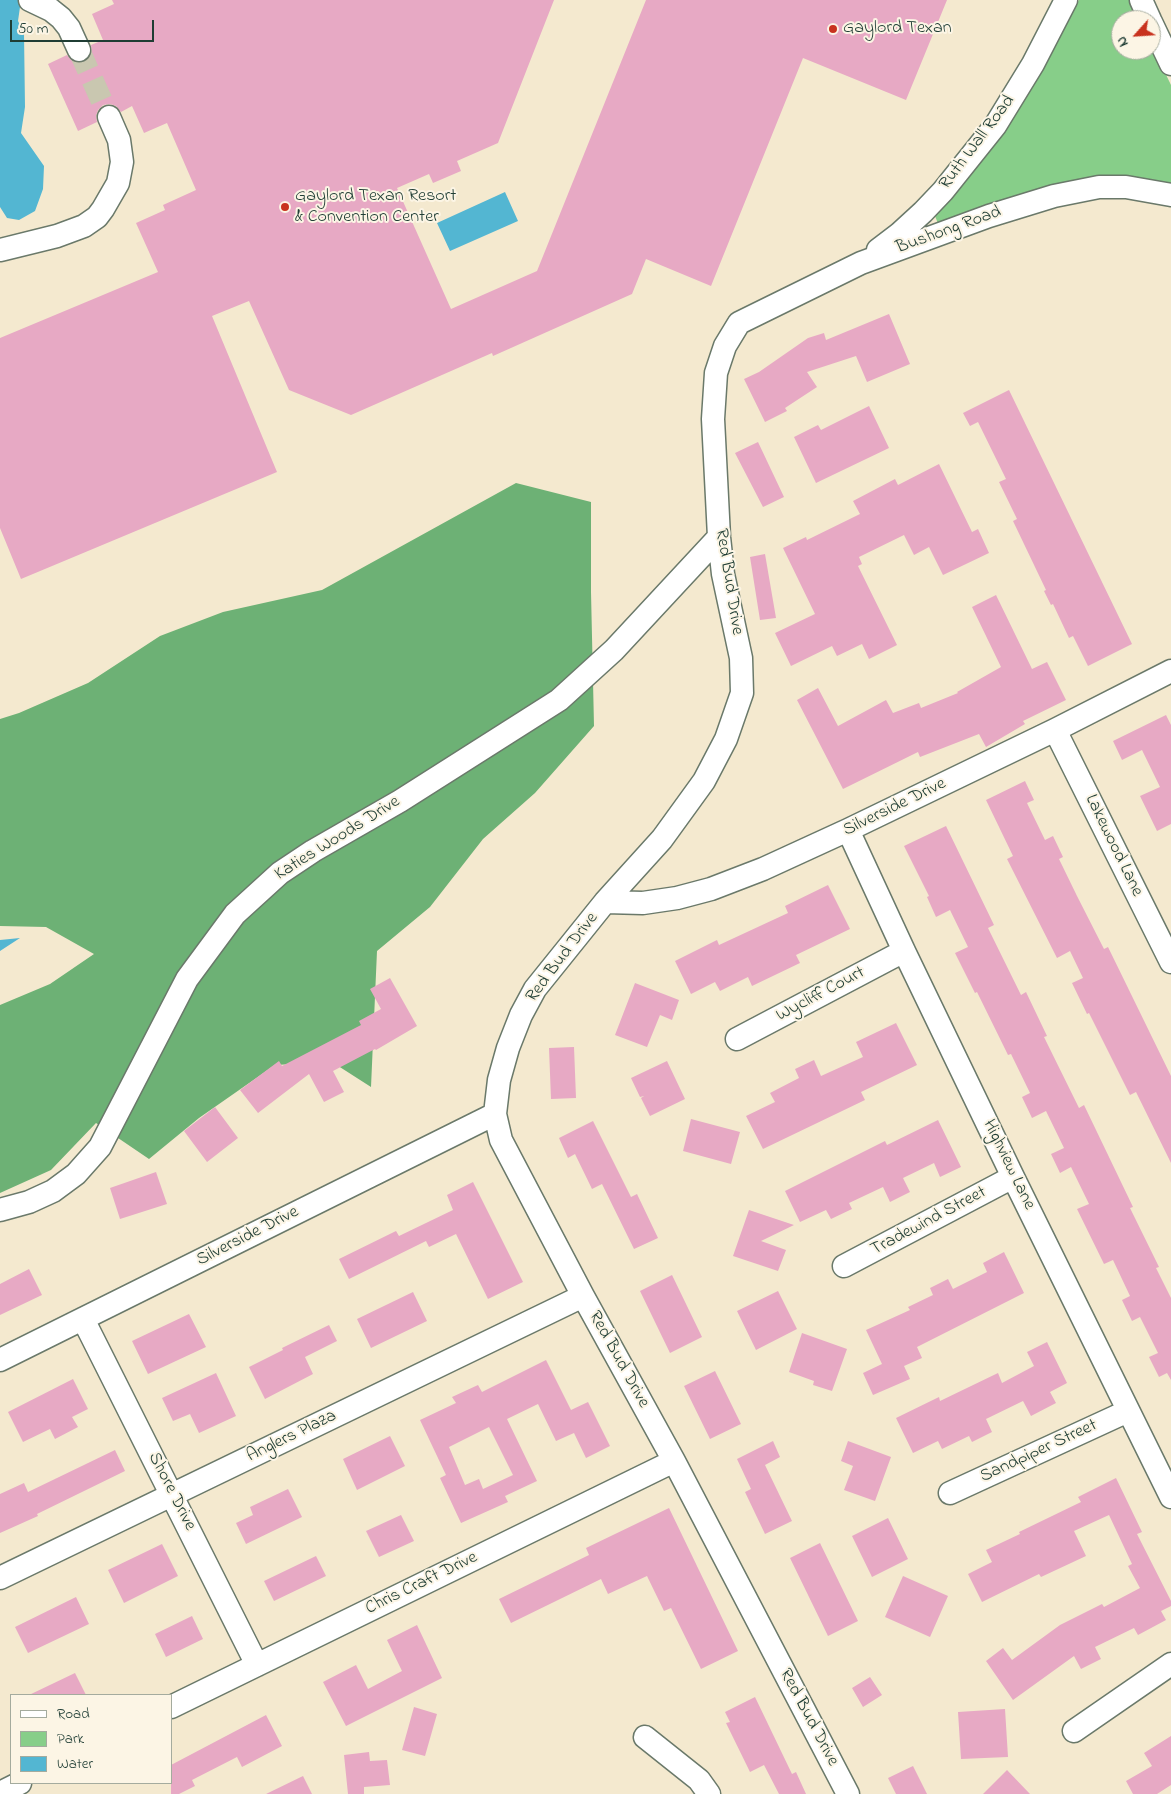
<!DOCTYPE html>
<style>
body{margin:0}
#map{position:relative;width:1171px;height:1794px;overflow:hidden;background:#f4e9cf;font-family:"Indie Flower",sans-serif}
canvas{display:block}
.legend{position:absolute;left:10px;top:1694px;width:162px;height:90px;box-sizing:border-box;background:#fcf5e5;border:1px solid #a4ab9e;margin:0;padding:6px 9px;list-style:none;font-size:15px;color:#1f3d34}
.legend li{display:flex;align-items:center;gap:10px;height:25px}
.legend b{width:25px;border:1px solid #a4ab9e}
.north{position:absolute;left:1111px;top:10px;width:50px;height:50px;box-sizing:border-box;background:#fcf5e5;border:1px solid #a4ab9e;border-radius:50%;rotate:244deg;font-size:14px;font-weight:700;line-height:20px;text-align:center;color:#1f3d34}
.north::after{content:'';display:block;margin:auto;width:18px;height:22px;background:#c8321e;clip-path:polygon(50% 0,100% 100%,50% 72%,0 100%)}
.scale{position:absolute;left:10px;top:20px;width:144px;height:22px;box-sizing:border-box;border:2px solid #1f3d34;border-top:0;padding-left:6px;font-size:15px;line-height:18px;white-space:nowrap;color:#1f3d34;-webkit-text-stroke:4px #fcf5e5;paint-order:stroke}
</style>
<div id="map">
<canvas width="1171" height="1794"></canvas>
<ul class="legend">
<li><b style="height:6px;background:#fff"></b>Road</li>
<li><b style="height:14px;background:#87ce89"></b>Park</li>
<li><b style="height:14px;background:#53b6d2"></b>Water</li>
</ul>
<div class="north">N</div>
<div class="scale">50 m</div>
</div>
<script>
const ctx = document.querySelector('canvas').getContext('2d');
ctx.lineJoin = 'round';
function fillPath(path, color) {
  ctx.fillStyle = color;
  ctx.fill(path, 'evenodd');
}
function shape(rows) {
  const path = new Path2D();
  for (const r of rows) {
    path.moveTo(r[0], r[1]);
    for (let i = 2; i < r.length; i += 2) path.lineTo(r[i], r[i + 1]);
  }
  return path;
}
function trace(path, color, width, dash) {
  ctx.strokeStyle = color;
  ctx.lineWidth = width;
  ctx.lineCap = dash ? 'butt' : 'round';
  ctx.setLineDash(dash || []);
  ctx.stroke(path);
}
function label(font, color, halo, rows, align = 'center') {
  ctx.font = font + ' "Indie Flower",sans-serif';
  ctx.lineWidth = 4;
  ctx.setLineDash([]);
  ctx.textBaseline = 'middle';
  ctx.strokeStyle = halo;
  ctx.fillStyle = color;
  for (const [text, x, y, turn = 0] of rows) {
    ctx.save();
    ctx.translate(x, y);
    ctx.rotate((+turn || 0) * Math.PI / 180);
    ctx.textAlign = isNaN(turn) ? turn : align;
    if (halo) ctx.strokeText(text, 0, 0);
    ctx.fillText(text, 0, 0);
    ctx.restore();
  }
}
fillPath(shape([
 [1079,0,1130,0,1139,20,1121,20,1121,50,1151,50,1151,44,1171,85,1171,187,1119,177,939,226,935,216,1024,99]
]), '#87ce89');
fillPath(shape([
 [516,483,591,502,591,592,594,726,535,793,483,839,430,907,377,951,371,1087,332,1062,275,1065,199,1118,149,1159,96,1123,51,1170,0,1193,0,1005,50,984,94,954,46,927,0,926,0,719,19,713,88,683,160,636,223,612,322,590]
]), '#6db175');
fillPath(shape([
 [0,0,21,0,18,21,24,33,25,107,21,133,44,166,43,189,35,211,19,220,7,218,0,207],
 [505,192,518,221,450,251,437,223],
 [20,938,0,951,0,940]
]), '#53b6d2');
fillPath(shape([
 [112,0,554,0,498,143,457,161,461,171,433,183,429,174,397,188,451,309,537,271,646,0,947,0,906,100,803,58,711,286,646,259,632,294,493,356,492,353,351,415,289,390,249,301,212,316,277,472,21,579,0,528,0,338,158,272,136,223,165,210,163,205,196,190,167,123,144,133,132,106,121,112,116,106,110,104,103,105,98,110,96,116,97,122,78,131,48,64,67,55,71,60,77,63,84,62,89,58,92,52,91,45,103,40,92,14,114,4],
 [889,314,910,364,867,382,856,356,807,372,817,387,785,408,787,411,765,422,744,379,759,372,808,338,824,333,826,340],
 [1009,390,1132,644,1088,666,1073,636,1069,638,1053,604,1051,605,1044,591,1046,590,1013,521,1017,519,999,482,1006,479,978,422,970,426,963,413],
 [869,406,889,448,816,483,794,437,818,425,821,430],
 [758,442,784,497,763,507,735,453],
 [939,464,972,532,978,529,989,553,943,575,929,547,914,555,904,535,859,557,862,564,858,566,897,645,869,659,862,644,837,656,832,646,791,666,775,633,815,614,783,548,806,537,807,540,860,514,853,501,895,479,898,485],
 [765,554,776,618,760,620,750,557],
 [996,595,1032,669,1047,662,1066,700,1023,721,1025,724,986,747,979,734,920,757,918,752,843,789,797,700,818,688,838,726,886,700,893,713,919,703,921,708,958,693,957,692,1001,667,972,607],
 [1166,715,1171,725,1171,824,1157,831,1140,796,1160,787,1142,750,1122,760,1113,741],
 [1025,781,1034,800,1027,803,1045,840,1053,836,1063,857,1059,859,1077,896,1104,949,1108,947,1171,1076,1171,1163,1136,1092,1130,1095,1089,1013,1087,1014,1072,983,1083,978,1070,951,1057,958,1007,859,1013,856,986,800],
 [946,826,994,925,988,928,1021,995,1026,992,1047,1036,1044,1037,1079,1108,1084,1105,1133,1207,1130,1208,1159,1267,1156,1268,1171,1298,1171,1380,1167,1373,1159,1377,1149,1357,1158,1353,1140,1317,1132,1321,1122,1300,1130,1296,1113,1260,1104,1264,1077,1209,1089,1204,1071,1167,1060,1173,1051,1154,1064,1148,1046,1111,1032,1118,1022,1097,1030,1093,1011,1054,1008,1055,977,992,975,993,955,953,968,947,950,910,936,917,927,897,929,896,904,846],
 [828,885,850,929,796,955,800,963,752,986,748,977,720,991,715,982,691,994,675,961,717,940,719,945,788,913,785,906],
 [390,978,417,1026,376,1050,375,1049,333,1071,344,1092,324,1102,309,1074,258,1113,240,1090,279,1061,282,1066,361,1025,359,1021,381,1009,370,989],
 [635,983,679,1000,672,1020,660,1015,647,1047,615,1035],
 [896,1023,917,1065,861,1092,865,1100,763,1149,746,1116,775,1102,770,1093,799,1078,795,1069,814,1060,821,1076,863,1057,856,1042],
 [574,1047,576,1098,551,1099,549,1048],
 [667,1061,685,1099,650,1116,641,1098,644,1096,640,1097,631,1078],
 [215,1107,238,1138,207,1162,184,1131],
 [691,1119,740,1132,731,1164,683,1151],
 [938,1120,961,1167,940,1177,934,1163,903,1178,910,1192,890,1202,883,1187,849,1203,852,1209,831,1219,826,1210,800,1222,785,1191,885,1141,887,1145],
 [593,1121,631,1197,637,1194,658,1238,634,1249,602,1184,592,1189,575,1154,568,1158,559,1138],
 [156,1172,167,1204,120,1219,110,1188],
 [473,1182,523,1282,488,1299,456,1234,429,1247,426,1241,349,1279,339,1259,396,1231,399,1236,453,1210,447,1195],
 [749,1210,794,1225,761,1241,786,1250,778,1271,733,1256],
 [1004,1252,1024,1293,917,1347,922,1358,904,1366,910,1379,873,1395,863,1373,882,1364,866,1330,910,1310,908,1307,933,1295,930,1288,948,1279,953,1289,987,1272,983,1263],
 [29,1269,42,1295,0,1315,0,1284],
 [672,1275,702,1337,670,1353,640,1291],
 [778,1291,797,1329,756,1350,737,1311],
 [413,1292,427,1321,371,1348,357,1319],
 [189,1314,206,1347,148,1374,132,1341],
 [329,1325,337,1341,305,1357,313,1374,265,1399,249,1367,283,1350,282,1348],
 [802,1333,847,1349,832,1391,813,1385,814,1381,789,1372],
 [1047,1342,1067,1383,1050,1392,1056,1403,1031,1416,1023,1401,986,1419,992,1432,972,1442,969,1436,942,1449,938,1441,913,1453,896,1418,939,1397,940,1401,998,1373,1002,1383,1034,1366,1027,1352],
 [546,1360,571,1410,588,1402,610,1446,586,1458,574,1433,556,1441,538,1404,507,1419,537,1481,505,1496,508,1502,461,1523,440,1478,446,1475,420,1420,456,1403,452,1397,478,1385,482,1392],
 [489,1427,513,1475,483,1489,479,1479,465,1485,449,1447],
 [715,1371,741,1424,710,1439,684,1386],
 [216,1373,236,1416,199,1433,190,1414,173,1421,162,1398],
 [73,1379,88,1409,72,1417,78,1427,55,1439,50,1429,23,1442,8,1412],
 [390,1436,405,1466,357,1490,343,1459],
 [773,1441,780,1457,765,1465,792,1521,765,1534,745,1492,751,1489,737,1459],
 [848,1441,891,1457,875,1501,844,1490,853,1466,841,1461],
 [115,1450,125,1471,37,1514,38,1516,0,1533,0,1494,24,1483,28,1492],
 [1116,1478,1142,1532,1137,1534,1171,1601,1171,1606,1161,1611,1166,1620,1138,1635,1134,1628,1095,1647,1101,1659,1081,1669,1074,1656,1013,1700,986,1661,1003,1648,1012,1660,1060,1625,1102,1604,1104,1607,1140,1588,1128,1566,1132,1564,1109,1515,1074,1531,1086,1556,1041,1577,1039,1574,982,1602,968,1574,992,1562,986,1550,1020,1534,1019,1532,1081,1502,1078,1497],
 [288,1489,302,1517,246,1544,236,1523,253,1515,250,1507],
 [669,1508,738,1651,701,1669,671,1608,664,1611,647,1576,608,1594,601,1579,511,1623,499,1599,589,1555,586,1548],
 [401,1515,414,1541,379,1557,366,1531],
 [888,1518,908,1559,872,1577,852,1536],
 [820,1543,858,1621,828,1636,790,1558],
 [162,1544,178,1576,124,1603,108,1570],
 [316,1556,326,1576,274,1601,264,1581],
 [903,1576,948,1596,930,1637,885,1617],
 [76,1597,89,1624,28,1653,15,1627],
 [192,1616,203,1639,166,1657,155,1634],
 [417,1625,442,1678,346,1726,323,1682,356,1665,368,1689,402,1671,387,1640],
 [75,1673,86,1695,29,1695],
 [870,1677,882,1695,863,1707,852,1688],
 [755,1697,792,1774,796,1772,806,1794,779,1794,764,1765,750,1772,726,1723,730,1722,725,1712],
 [414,1707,437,1714,425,1756,402,1750],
 [1005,1709,1008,1757,961,1759,958,1712],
 [266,1715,282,1746,242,1767,237,1757,192,1780,195,1786,179,1794,171,1794,171,1765],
 [1171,1736,1171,1785,1157,1794,1133,1794,1126,1781,1152,1766,1144,1753],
 [369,1752,370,1761,387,1760,390,1785,364,1787,364,1794,348,1794,344,1755],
 [913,1766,927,1794,896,1794,888,1778],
 [1007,1770,1030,1794,983,1794],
 [303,1776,312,1794,266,1794]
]), '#e7a9c4');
trace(shape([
 [79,50,109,117]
]), '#c9c7b0', 22, [22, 11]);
const minor = shape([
 [30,0,51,10,61,18,69,28,79,50],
 [1141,0,1150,20],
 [1151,22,1171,64],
 [0,250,57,236,84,226,97,217,103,209,118,183,122,162,119,140,109,117],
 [878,250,899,234,923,212,943,191,995,126,1033,64,1066,0],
 [1055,730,1171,962],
 [848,830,904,951,1013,1177,1171,1497],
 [605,902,643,903,677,898,711,889,763,869,848,830,1055,730,1171,671],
 [737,1039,904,951],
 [0,1210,29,1202,53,1191,76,1174,100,1147,187,979,235,914,280,873,313,851,400,801,559,700,614,650,719,537],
 [844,1266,1013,1177],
 [83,1319,257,1665],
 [0,1360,495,1114],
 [950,1493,1128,1411],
 [0,1578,583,1296],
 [171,1707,674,1461],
 [1074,1731,1171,1664],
 [645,1737,699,1780,709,1794],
 [0,1793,20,1783],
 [848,1794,674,1461,583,1296,501,1140,495,1114,499,1080,508,1048,521,1015,535,989,605,902,662,839,704,781,726,739,742,693,741,658,723,574,719,537,713,419,716,373,725,346,739,323,861,263,989,216,1054,196,1099,187,1126,187,1171,195]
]);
trace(minor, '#6a796a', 25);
trace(minor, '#fff', 22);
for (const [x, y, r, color] of [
 [833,29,5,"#c8321e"],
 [285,207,5,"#c8321e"]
]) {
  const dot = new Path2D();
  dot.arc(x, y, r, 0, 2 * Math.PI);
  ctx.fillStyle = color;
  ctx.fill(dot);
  trace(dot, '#fcf5e5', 2);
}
label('18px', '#1f3d34', '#fcf5e5', [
 ["Gaylord Texan",843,29],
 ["Gaylord Texan Resort",295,197],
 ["& Convention Center",295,218]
], 'left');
label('18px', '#1f3d34', '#fcf5e5', [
 ["Ruth Wall Road",978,143,-53],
 ["Bushong Road",949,231,-20],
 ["Red Bud Drive",728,582,81],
 ["Silverside Drive",895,808,-26],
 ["Katies Woods Drive",338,839,-32],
 ["Lakewood Lane",1113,846,64],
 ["Red Bud Drive",563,958,-53],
 ["Wycliff Court",821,995,-28],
 ["Highview Lane",1008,1165,64],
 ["Tradewind Street",929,1222,-28],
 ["Silverside Drive",248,1237,-27],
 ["Red Bud Drive",618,1360,61],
 ["Anglers Plaza",292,1437,-26],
 ["Sandpiper Street",1039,1452,-25],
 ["Shore Drive",171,1492,63],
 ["Chris Craft Drive",422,1584,-26],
 ["Red Bud Drive",808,1718,62]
]);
</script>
